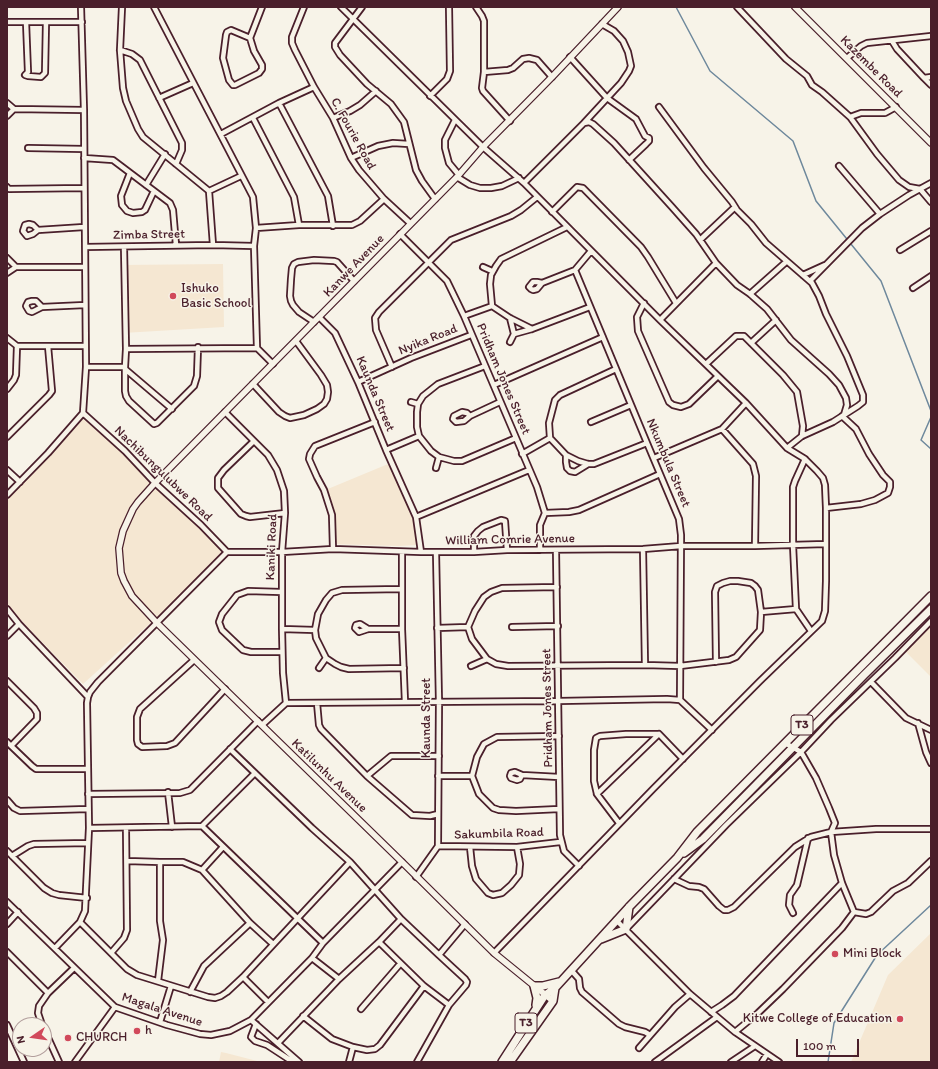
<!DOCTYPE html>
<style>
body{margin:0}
#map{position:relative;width:938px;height:1069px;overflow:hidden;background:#f7f3e8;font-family:Itim,sans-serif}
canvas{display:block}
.frame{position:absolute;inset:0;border:8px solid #4a1f2b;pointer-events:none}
.north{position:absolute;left:12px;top:1017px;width:40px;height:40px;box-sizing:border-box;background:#f7f3e8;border:1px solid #b29e9c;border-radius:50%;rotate:257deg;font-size:11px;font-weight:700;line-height:16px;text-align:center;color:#4a1f2b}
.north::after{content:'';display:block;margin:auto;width:14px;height:18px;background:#d1495b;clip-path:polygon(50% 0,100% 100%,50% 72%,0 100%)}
.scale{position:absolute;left:796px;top:1039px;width:63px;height:18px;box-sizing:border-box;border:2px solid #4a1f2b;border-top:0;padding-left:5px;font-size:12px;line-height:14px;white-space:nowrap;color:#4a1f2b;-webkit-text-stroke:3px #f7f3e8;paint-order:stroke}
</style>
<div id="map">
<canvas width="938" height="1069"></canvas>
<div class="frame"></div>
<div class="north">N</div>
<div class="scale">100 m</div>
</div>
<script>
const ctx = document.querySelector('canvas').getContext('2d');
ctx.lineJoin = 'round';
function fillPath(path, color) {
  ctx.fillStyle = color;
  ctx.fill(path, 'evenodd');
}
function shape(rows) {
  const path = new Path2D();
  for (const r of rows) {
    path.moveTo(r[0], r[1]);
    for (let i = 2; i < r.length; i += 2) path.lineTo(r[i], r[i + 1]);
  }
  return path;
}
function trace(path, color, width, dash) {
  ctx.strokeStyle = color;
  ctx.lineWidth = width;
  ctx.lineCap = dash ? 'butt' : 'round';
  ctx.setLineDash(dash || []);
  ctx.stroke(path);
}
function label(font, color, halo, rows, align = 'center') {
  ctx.font = font + ' Itim,sans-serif';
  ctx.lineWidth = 3;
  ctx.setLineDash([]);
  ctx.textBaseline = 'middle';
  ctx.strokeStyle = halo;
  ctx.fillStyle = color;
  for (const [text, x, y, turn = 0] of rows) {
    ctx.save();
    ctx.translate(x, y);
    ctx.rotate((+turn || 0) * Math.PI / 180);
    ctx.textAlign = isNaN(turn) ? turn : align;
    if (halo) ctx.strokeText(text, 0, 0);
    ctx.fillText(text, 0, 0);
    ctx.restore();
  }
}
fillPath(shape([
 [223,264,224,327,123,333,121,265],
 [84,415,230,551,83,684,7,606,7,496],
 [388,464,413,515,417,545,399,546,333,544,323,491],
 [931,625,931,677,905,651],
 [931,933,931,1062,851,1062,888,975],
 [221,1052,226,1053,261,1062,219,1062]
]), '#f5e7d2');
trace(shape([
 [676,7,710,71,793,141,816,201,881,281,931,411],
 [931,417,921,440,931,449],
 [828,1062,834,1023,877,955,931,905]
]), '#6e889c', 1.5);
const minor = shape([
 [122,7,120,50,123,88,126,101,138,129,143,137,209,191,213,245,254,246],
 [154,7,253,197,256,228,254,246,257,348,273,364],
 [304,7,292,37,292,43,295,50,314,87,333,118,351,158,359,170,384,199,410,223],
 [341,7,483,147,524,183,660,320,746,403,787,448,805,459,817,471,823,478,825,485,826,508,826,581,825,611,822,621,760,681,653,789,494,953],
 [362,7,335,43,335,47,340,55,367,84,391,104,404,122,416,170,422,181,435,199],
 [476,7,482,16,484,21,484,72,482,88,483,91,510,121],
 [737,7,786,59,807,76,812,85,822,92,850,117,877,154,899,180,909,187,920,189,931,202],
 [7,22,82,22],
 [26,22,28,72,25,75,28,76,41,77,45,73,46,22],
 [250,38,231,30,227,32,226,35,223,58,229,80,233,85,235,85,259,73,262,69,262,65,254,51,250,38,262,7],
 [892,41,897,49,924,78,931,77],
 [120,50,132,54,140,60,182,143,182,150,176,164],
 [570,57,607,98,636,119,645,136,649,138,649,141,646,144,629,160],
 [847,58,861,46,867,43,931,36],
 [484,72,508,70,513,68,523,59,529,58,537,60,552,77],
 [924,78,931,85],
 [430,96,447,79,450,71,449,7],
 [159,98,193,83],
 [7,103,14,109,84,110],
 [279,103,328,196,333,226],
 [659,107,704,168,732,202,737,210,751,224,766,243,812,283,819,296,826,314,847,356,863,395,863,402,858,406,833,422,802,436,787,448],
 [7,116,14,109],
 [850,117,861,113,885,113,896,107],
 [253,118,294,197,299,225],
 [333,118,350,111,360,105,376,91],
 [455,120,445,140,445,148,449,163,459,175],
 [584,123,621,83,629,71,631,66,628,52,623,41,614,31,602,24],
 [221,134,279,103,314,87],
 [28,148,84,149],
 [84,158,113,160,170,203,173,210,176,245],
 [351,158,378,146,393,143,409,144],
 [839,166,880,214],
 [130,173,121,196,122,205,127,211,133,213,142,212,145,210,154,191],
 [457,177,470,185,480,188,491,188,502,186,519,178],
 [524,183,584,123,589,122,593,124,614,143,672,207,696,234,716,263,737,285,750,294,767,309,791,340,829,374,839,385,846,398,847,405,844,415],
 [146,185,165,154],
 [7,187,9,189,84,188],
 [209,191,241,176],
 [552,212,577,187,583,188,641,247,648,257,676,303],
 [256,228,299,225,352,225,360,221,384,199],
 [38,230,33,225,29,224,25,225,23,231,27,236,33,234,38,230,84,227],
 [400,234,447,281,464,316,537,487,545,513,540,525,540,550],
 [700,240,735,207],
 [85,247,213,245],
 [124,247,126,349,125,367,125,391,126,396,129,401,154,424,157,423,194,386,197,376,198,347],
 [900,250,931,231],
 [7,258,16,267],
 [483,267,492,271],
 [575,270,647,443,679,519,681,535,680,700],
 [7,273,16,267,85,267],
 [803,275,825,265],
 [810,281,862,228,880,214,909,195,931,183],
 [542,283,537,282,533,282,529,287,531,289,533,290,537,289,542,283,575,270,591,251],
 [913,288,931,276],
 [750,294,786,262],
 [644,303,637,317,638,331,669,402,673,405,681,407,689,404,718,376],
 [42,307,36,301,32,301,28,302,26,306,29,311,32,312,42,307,85,305],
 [464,316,492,306],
 [319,317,335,333,358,382,386,450,416,517,421,552],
 [660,320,716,263],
 [314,322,299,312,293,305,291,301,290,296,291,279,292,268,294,264,298,262,314,260,334,261,337,262,354,281],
 [532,329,510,318,492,306,490,284,491,275,496,266,501,259,567,227],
 [514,334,532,329,590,307],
 [7,338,17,346,85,346],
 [510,342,514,334,510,318],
 [751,343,776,320],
 [126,349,257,348],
 [706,364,736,336,744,336,783,375,797,392,803,426,802,436],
 [485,366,438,384,423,396,418,404,417,412,417,427,419,436,431,451,439,457,454,461,462,461,516,438],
 [86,367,125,367],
 [392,367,376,330,375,318,379,312,451,240,511,216,521,210,537,197],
 [125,369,172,409],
 [616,369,560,395,555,400,549,423,550,438,566,455,578,461,588,464,594,464,647,443],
 [358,382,411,358,471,335],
 [253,384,279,412,285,416,290,418,304,415,317,409,324,404,327,399,328,392,327,385,321,375,296,341],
 [494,385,603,337],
 [7,389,14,380,16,375,17,346],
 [411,402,418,404],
 [225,412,268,455,277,470,284,491,285,513,282,552,282,629,283,673,286,703],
 [83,413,125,451,155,483,201,525,227,552],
 [470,416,467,413,462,412,454,416,453,419,456,422,464,421,470,416,500,402],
 [591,422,631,405],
 [722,429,753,464,756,476,755,546],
 [7,437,49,395,52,391,48,346],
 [254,441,224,470,218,478,218,488,241,514,246,516,250,517,285,513],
 [386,450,419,436],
 [522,454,550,438],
 [566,455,566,462,567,468,570,471,575,472,588,464],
 [654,458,722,429,746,403],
 [805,459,795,481,793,487,793,545,796,609,811,631],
 [436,468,439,457],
 [7,470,20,482],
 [7,495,48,453,83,413,86,367,84,110,81,7],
 [826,508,861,504,875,500,888,493,890,487,890,482,883,475,869,454,856,429,842,416],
 [545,513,569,512,579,510,660,474],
 [416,517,529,470],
 [333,549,332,515,324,490,317,477,309,459,310,454,315,446,375,422],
 [643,549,645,665],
 [556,550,560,835,564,851,579,866],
 [227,552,282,552,333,549,421,552,474,552,507,550,643,549,681,546,755,546,826,544],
 [402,552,402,629,405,702],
 [474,552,474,536,478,531,483,527,501,520,505,521,507,550],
 [557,587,502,588,491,592,484,597,475,611,468,627,472,639,487,659,496,664,508,666,645,665,680,666,729,660,736,657,760,630,761,612,758,590,755,586,751,583,738,581,730,581,723,583,717,586,715,592,716,662],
 [401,589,342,590,332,593,326,600,318,614,315,630,316,638,326,658,335,664,341,667,349,669,404,668],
 [281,592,248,591,237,595,222,614,219,622,222,630,243,650,251,652,282,652],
 [7,609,19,624,88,697],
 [761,612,796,609],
 [512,627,558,626],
 [437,628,468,627],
 [282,629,315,630],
 [368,629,360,624,356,625,355,628,359,632,368,629,402,629],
 [7,636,19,624],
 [194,660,140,709,137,717,137,740,138,744,142,747,167,746,175,743,225,689],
 [471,666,487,659],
 [319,668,326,658],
 [7,681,34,708,37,713,37,719,11,746],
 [871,682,906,718,931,730],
 [317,703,319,725,321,729,367,776,412,815,430,816,438,814],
 [918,723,926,752,931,763],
 [262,725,286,703,559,701,667,699,680,700,712,730],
 [559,736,497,737,484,744,477,757,472,776,479,794,493,808,499,810,516,811,559,809],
 [7,742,32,766,36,769,88,769],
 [230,749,312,828,350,862,401,919,439,955,465,924],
 [522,775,520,779,517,780,511,778,510,776,511,773,515,772,522,775,559,777],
 [367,776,391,756,439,756],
 [438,776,472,776],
 [168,792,172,827],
 [88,794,180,793,190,790,258,721],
 [597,794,659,734],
 [7,800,14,808,20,811,88,809],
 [619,823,597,794,594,781,594,750,596,738,600,736,626,734,659,734,683,759],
 [202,826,323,943],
 [89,828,202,826,255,773],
 [438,846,517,847,560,842],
 [470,847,472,866,476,879,488,893,493,895,502,893,511,885,519,875,520,864,517,847],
 [7,851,44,888,52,893,59,895,87,898],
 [12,856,28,846,34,844,88,843],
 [127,861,160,862],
 [202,870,223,847],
 [416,877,438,846,439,702,436,552],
 [674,879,689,886,699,887,704,889,719,906,724,910,728,910,734,907,795,847,811,837,831,832,876,829,931,829],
 [7,902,115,1007,167,1025,200,1034,211,1035,230,1031,251,1020,312,958,323,943,402,862],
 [854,912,866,914,871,912,893,891,908,883,931,861],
 [793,913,789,905,790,895,797,885,808,838],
 [616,920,690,994,735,1032,779,1062],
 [80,922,127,969,137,975,208,997,215,998,221,996,227,992,243,977,350,862],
 [7,924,18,912],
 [627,928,726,825,801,752,831,720,895,658,931,621],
 [379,942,424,986,449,1005],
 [55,948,80,922,85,911,89,828,87,703,88,697,90,692,98,682,227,552],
 [7,952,48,993],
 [111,953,124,938,127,930,126,828],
 [312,958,339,979],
 [571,970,579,979,580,988,582,992,619,1024,625,1027,645,1032,650,1035],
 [243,977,268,1002],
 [158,981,163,940,160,921,160,862,183,862,202,870,250,923,273,944],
 [190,992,204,966,250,923],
 [361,1009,400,964],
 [711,1012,722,1005,734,996,842,883],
 [303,1016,332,1039,353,1047,367,1050,375,1049,380,1045,424,986],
 [251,1020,299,1062],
 [160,1022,171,986],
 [256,1024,251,1037,255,1041,267,1045,293,1062],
 [7,1025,24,1062],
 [42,1025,38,1013,39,1006,48,993,74,968],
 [44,1029,59,1062],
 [735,1032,758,1013,783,989,842,928,854,912,842,883,834,855,831,832,835,823,829,808,816,778,801,752,785,743],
 [278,1043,339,979,379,942,401,919],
 [639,1048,675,1007,690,994],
 [75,1062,115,1007],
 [349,1062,353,1047],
 [417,1062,449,1005,466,985,467,982,465,979,439,955],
 [655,1062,717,1017],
 [731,1062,755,1046],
 [762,1062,767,1054]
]);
const major = shape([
 [795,7,931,143],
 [553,1001,494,953,402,862,157,623,132,596,124,581,121,573,119,548,123,531,133,509,138,502,155,483,457,177,483,147,552,77,618,7]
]);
const highway = shape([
 [684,853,703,839,864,675,931,609],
 [601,939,626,929,629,907],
 [536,1005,537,998,534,986,543,986,559,982],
 [502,1062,545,995,555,988,629,907,677,858,697,832,931,596],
 [510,1062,553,1001,555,988]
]);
trace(minor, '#4a1f2b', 8);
trace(major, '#4a1f2b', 8);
trace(highway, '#4a1f2b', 10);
trace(minor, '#f7f3e8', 4.5);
trace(major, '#f7f3e8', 5.5);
trace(highway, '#f7f3e8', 7);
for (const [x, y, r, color] of [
 [173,296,4,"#d1495b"],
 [835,954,4,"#d1495b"],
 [900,1019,4,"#d1495b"],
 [137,1031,4,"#d1495b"],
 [68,1038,4,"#d1495b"]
]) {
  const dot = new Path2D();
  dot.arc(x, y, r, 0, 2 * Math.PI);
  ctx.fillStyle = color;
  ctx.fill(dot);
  trace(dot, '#f7f3e8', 1.5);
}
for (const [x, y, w] of [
 [802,725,22],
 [526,1023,22]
]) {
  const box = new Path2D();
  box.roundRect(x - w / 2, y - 10, w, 20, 3);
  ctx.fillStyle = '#f7f3e8';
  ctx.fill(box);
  trace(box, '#4a1f2b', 1);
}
label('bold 12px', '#4a1f2b', null, [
 ["T3",802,725],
 ["T3",526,1023]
]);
label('13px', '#4a1f2b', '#f7f3e8', [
 ["Kazembe Road",871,67,45],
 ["C. Fourie Road",353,134,61],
 ["Zimba Street",149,235,-1],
 ["Kanwe Avenue",354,266,-46],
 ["Nyika Road",428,340,-22],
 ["Pridham Jones Street",503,379,67],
 ["Kaunda Street",375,394,67],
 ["Nkumbula Street",668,463,67],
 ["Nachibungulubwe Road",163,474,44],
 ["William Comrie Avenue",510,540,-1],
 ["Kaniki Road",272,547,-88],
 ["Pridham Jones Street",548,708,-91],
 ["Kaunda Street",427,718,-90],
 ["Katilunhu Avenue",329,776,44],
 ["Sakumbila Road",499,834,-2],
 ["Magala Avenue",162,1010,18]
]);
label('13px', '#4a1f2b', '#f7f3e8', [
 ["Ishuko",181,289],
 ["Basic School",181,304],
 ["Mini Block",843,954],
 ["Kitwe College of Education",892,1019,"right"],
 ["h",145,1031],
 ["CHURCH",76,1038]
], 'left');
</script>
